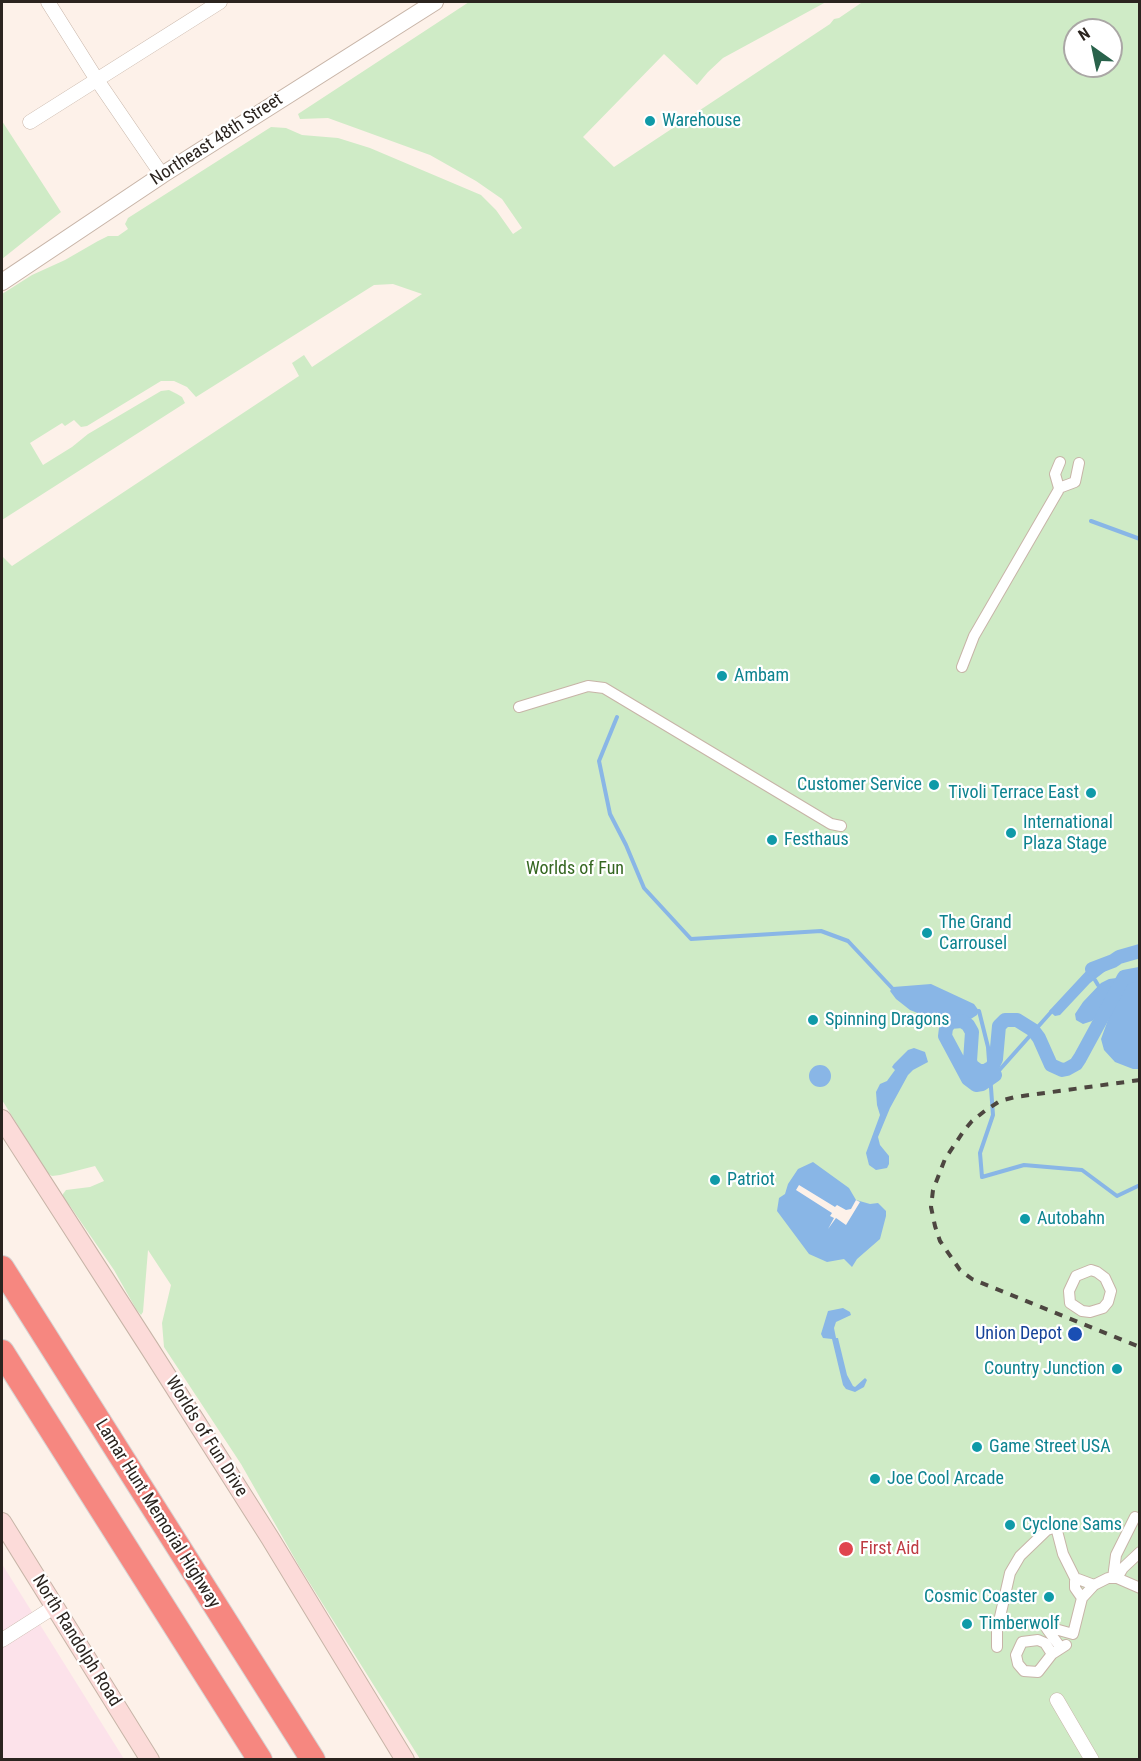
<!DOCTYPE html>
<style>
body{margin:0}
#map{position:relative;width:1141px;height:1761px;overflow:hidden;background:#fdf1e9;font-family:"Roboto Condensed",sans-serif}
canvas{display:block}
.frame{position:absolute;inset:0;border:3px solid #2b241f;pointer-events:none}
.north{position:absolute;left:1063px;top:18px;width:60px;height:60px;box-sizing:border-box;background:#fff;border:2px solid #aaa7a5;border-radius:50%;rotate:327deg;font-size:16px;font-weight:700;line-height:24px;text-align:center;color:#2b241f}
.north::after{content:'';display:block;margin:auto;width:21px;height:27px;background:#29624b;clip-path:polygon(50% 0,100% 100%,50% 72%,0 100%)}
</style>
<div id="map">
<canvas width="1141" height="1761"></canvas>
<div class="frame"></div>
<div class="north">N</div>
</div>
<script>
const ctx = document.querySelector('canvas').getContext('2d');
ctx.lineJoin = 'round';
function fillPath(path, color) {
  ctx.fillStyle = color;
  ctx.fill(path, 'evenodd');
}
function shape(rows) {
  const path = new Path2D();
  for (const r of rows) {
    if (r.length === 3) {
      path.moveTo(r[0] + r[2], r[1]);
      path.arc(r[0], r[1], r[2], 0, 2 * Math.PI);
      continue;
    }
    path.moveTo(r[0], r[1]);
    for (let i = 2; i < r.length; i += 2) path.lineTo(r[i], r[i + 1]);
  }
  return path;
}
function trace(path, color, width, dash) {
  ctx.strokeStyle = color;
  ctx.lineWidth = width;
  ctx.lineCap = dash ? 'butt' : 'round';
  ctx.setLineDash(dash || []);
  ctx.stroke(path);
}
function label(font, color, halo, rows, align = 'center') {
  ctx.font = font + ' "Roboto Condensed",sans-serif';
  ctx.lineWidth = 4.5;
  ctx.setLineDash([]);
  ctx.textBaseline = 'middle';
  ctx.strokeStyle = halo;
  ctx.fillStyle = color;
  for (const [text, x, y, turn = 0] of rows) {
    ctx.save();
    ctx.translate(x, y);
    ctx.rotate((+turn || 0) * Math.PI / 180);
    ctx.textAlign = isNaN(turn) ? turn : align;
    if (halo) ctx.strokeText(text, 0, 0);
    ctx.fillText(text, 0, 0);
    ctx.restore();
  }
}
fillPath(shape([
 [2,1564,124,1759,2,1759]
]), '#fce2ea');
fillPath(shape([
 [469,2,826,2,723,58,708,72,697,85,664,54,583,137,614,167,830,24,834,19,839,18,861,3,859,2,1139,2,1139,1759,420,1759,299,1566,241,1464,164,1347,162,1323,171,1285,148,1250,143,1312,141,1315,136,1309,114,1270,70,1206,63,1201,63,1194,66,1190,90,1187,104,1181,95,1166,60,1175,52,1176,44,1171,45,1169,2,1100,2,556,12,566,299,376,292,363,304,355,312,367,422,294,393,284,374,285,196,397,187,387,174,381,161,381,87,426,81,427,74,420,65,426,62,423,30,443,43,465,72,447,88,434,161,391,169,390,177,394,182,397,185,403,2,520,2,294,32,275,65,260,98,241,108,236,118,236,128,229,125,224,128,218,271,127,286,128,302,135,338,138,370,148,481,195,496,210,513,234,522,228,502,199,476,181,430,155,328,118,300,119,298,114],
 [1075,30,1111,30,1111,66,1075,66],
 [2,121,61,212,2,259]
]), '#cfebc6');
fillPath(shape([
 [1106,962,1108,969,1090,983,1060,1015,1055,1016,1049,1011,1089,968],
 [1139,975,1139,1069,1133,1069,1115,1062,1104,1050,1101,1039,1109,1017,1105,1011,1100,1012,1092,1021,1083,1024,1076,1020,1075,1014,1083,1002,1101,983,1109,979],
 [931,984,974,1004,979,1011,977,1015,963,1024,957,1024,950,1028,946,1027,944,1026,949,1020,945,1016,936,1013,930,1018,910,1010,896,999,890,991,893,987],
 [914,1048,925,1052,928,1062,913,1070,908,1075,890,1108,878,1137,880,1145,889,1156,889,1164,887,1168,876,1170,869,1165,866,1153,880,1115,877,1105,876,1092,880,1084,887,1081,895,1070,892,1067,894,1064,908,1050],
 [820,1076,11],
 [813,1162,849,1188,856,1200,870,1204,878,1203,886,1211,886,1216,880,1239,857,1259,852,1267,844,1259,827,1262,809,1254,777,1211,779,1198,785,1194,788,1184,798,1169],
 [843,1308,850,1312,851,1315,836,1322,834,1328,836,1338,838,1338,847,1375,853,1386,855,1387,865,1378,867,1380,864,1387,855,1392,846,1389,843,1385,832,1339,823,1338,821,1334,828,1311]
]), '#89b6e6');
fillPath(shape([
 [799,1185,835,1207,837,1205,846,1210,851,1209,856,1200,860,1202,846,1225,836,1218,828,1229,834,1218,830,1216,832,1213,796,1190]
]), '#fdf1e9');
trace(shape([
 [1091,521,1140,539],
 [617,717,599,761,610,814,626,845,644,888,691,939,821,931,848,941,892,988],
 [1095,980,1098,985],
 [979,1011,988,1047,993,1115,980,1153,982,1177,1024,1165,1082,1170,1117,1196,1140,1185],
 [995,1075,1052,1011]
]), '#89b6e6', 4);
trace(shape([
 [1092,969,1113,961,1119,957,1140,951],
 [995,1075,982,1084,976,1085,968,1079,945,1036,946,1028,950,1022,962,1021,968,1025,972,1032,970,1061,972,1066,979,1071,985,1071,992,1067,996,1059,999,1026,1005,1020,1017,1020,1033,1030,1039,1038,1051,1065,1062,1070,1067,1069,1076,1064,1080,1058,1124,977,1140,974]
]), '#89b6e6', 14);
const pedestrian = shape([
 [1059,488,1075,482,1079,463],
 [962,667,974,636,1058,491,1059,488,1055,474,1060,462],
 [519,707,588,686,604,688,831,824,841,826],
 [1091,1270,1097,1272,1105,1278,1111,1291,1108,1302,1103,1308,1090,1312,1082,1311,1070,1303,1069,1291,1076,1276,1091,1270],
 [1113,1578,1116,1555,1135,1517],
 [1117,1578,1123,1568,1140,1552],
 [1082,1598,1075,1588,1075,1581,1078,1579,1094,1585],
 [997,1647,997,1630,1010,1573,1020,1556,1047,1530,1056,1527,1063,1554,1076,1580],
 [1061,1648,1047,1629,1048,1627,1073,1634,1082,1598,1094,1585,1108,1578,1117,1578,1140,1588],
 [1052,1654,1045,1643,1038,1640,1022,1642,1016,1655,1018,1664,1024,1671,1038,1672,1052,1654,1066,1645]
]);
const minor = shape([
 [48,2,97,80,162,175],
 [30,122,220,2],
 [2,1640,54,1607],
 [1057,1700,1092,1760]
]);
const tertiary = shape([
 [2,282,162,175,435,2]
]);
const secondary = shape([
 [2,1119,150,1349,270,1538,405,1760],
 [2,1522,150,1760]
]);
const motorway = shape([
 [2,1268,313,1760],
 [2,1352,260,1760]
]);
trace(pedestrian, '#c7b4a7', 12);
trace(minor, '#c7b4a7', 15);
trace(tertiary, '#c7b4a7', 18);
trace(secondary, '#c7b4a7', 20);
trace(motorway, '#d5d3d2', 26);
trace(pedestrian, '#fff', 10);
trace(minor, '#fff', 14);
trace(tertiary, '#fff', 16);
trace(secondary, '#fcdbd9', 18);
trace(motorway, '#f68780', 24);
trace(shape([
 [1140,1080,1015,1097,1000,1101,986,1110,972,1121,963,1132,945,1159,933,1190,931,1207,935,1226,940,1241,960,1270,972,1279,1140,1347]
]), '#4d4640', 4, [8, 8]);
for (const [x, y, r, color] of [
 [650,121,6,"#0f9aa8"],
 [722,676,6,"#0f9aa8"],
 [934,785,6,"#0f9aa8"],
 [1091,793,6,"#0f9aa8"],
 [1011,833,6,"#0f9aa8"],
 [772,840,6,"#0f9aa8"],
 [927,933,6,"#0f9aa8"],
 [813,1020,6,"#0f9aa8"],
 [715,1180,6,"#0f9aa8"],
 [1025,1219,6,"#0f9aa8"],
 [1075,1334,8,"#1a4fb4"],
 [1117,1369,6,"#0f9aa8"],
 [977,1447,6,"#0f9aa8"],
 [875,1479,6,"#0f9aa8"],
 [1010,1525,6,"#0f9aa8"],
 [846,1549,8,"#e0444e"],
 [1049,1597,6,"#0f9aa8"],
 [967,1624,6,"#0f9aa8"]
]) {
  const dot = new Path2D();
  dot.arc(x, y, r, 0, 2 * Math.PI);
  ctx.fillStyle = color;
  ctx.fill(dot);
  trace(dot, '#fff', 2);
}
label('18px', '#0d838f', '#fff', [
 ["Warehouse",662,121],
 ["Ambam",734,676],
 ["Customer Service",922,785,"right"],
 ["Tivoli Terrace East",1079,793,"right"],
 ["International",1023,823],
 ["Plaza Stage",1023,844],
 ["Festhaus",784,840],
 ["The Grand",939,923],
 ["Carrousel",939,944],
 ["Spinning Dragons",825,1020],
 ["Patriot",727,1180],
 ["Autobahn",1037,1219],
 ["Country Junction",1105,1369,"right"],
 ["Game Street USA",989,1447],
 ["Joe Cool Arcade",887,1479],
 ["Cyclone Sams",1022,1525],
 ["Cosmic Coaster",1037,1597,"right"],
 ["Timberwolf",979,1624]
], 'left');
label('18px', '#2b241f', '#fff', [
 ["Northeast 48th Street",217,140,-33],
 ["Worlds of Fun Drive",206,1437,58],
 ["Lamar Hunt Memorial Highway",157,1514,58],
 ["North Randolph Road",76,1641,58]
]);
label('18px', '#346620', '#fff', [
 ["Worlds of Fun",575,869]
]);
label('18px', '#164399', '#fff', [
 ["Union Depot",1062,1334]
], 'right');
label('18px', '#be3a42', '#fff', [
 ["First Aid",860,1549]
], 'left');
</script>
